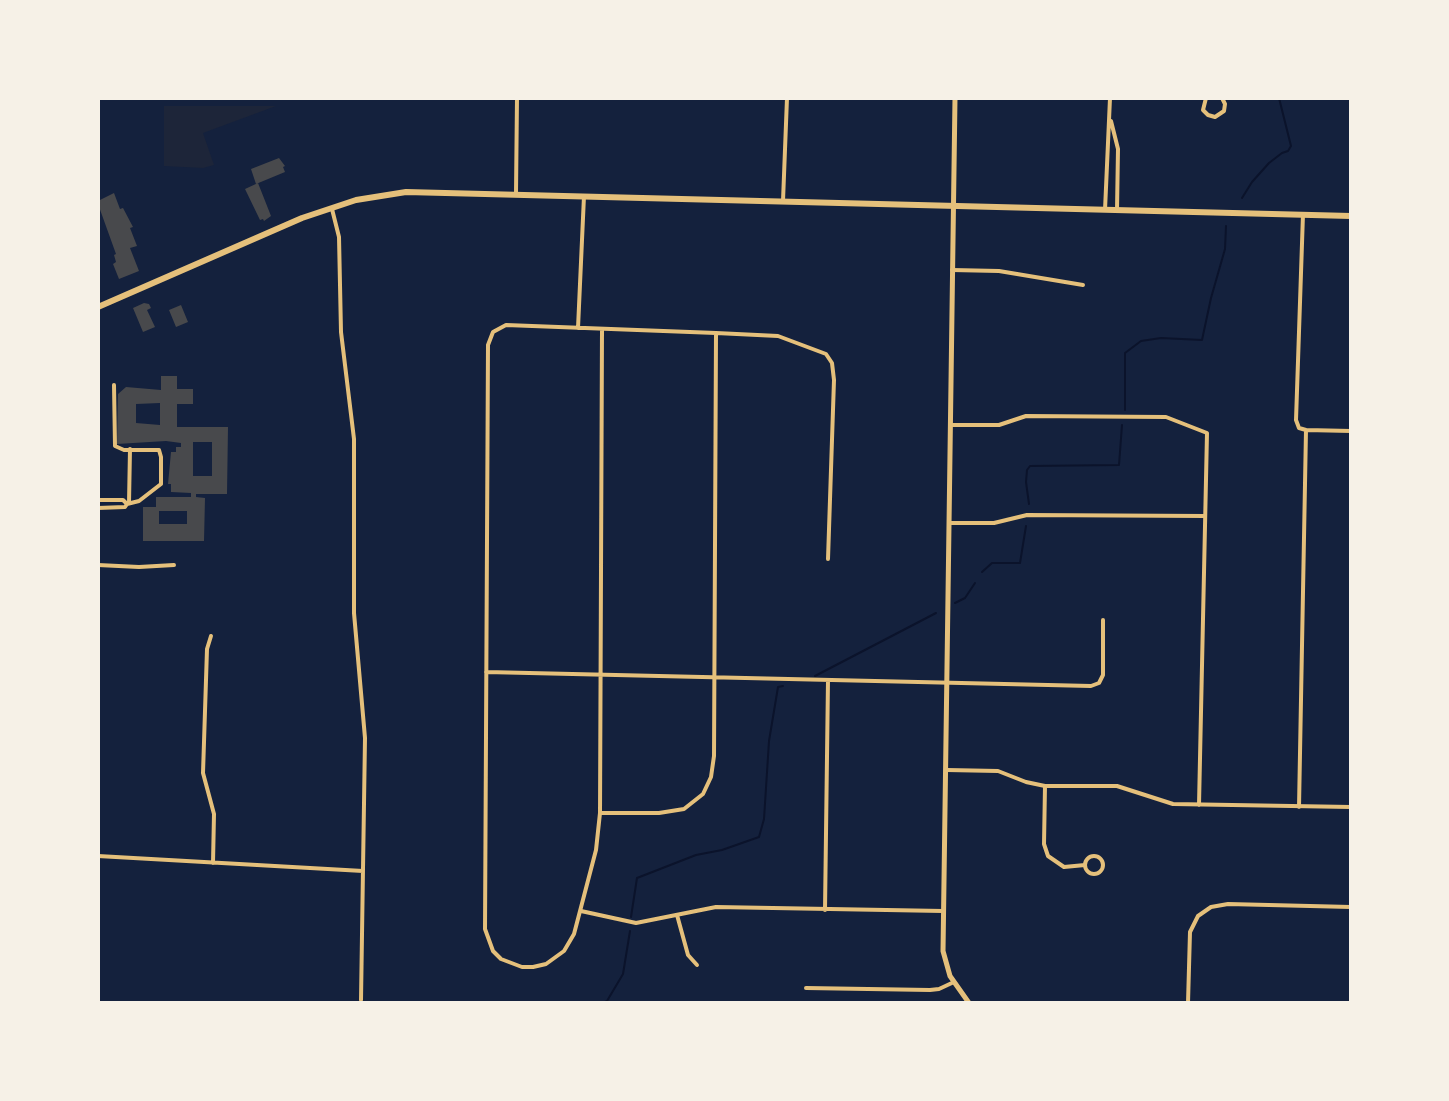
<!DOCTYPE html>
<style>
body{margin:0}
#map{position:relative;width:1449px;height:1101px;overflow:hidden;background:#14213d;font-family:Georgia,serif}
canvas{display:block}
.frame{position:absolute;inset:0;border:100px solid #f6f1e7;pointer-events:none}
</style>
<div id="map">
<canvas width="1449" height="1101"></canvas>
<div class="frame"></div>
</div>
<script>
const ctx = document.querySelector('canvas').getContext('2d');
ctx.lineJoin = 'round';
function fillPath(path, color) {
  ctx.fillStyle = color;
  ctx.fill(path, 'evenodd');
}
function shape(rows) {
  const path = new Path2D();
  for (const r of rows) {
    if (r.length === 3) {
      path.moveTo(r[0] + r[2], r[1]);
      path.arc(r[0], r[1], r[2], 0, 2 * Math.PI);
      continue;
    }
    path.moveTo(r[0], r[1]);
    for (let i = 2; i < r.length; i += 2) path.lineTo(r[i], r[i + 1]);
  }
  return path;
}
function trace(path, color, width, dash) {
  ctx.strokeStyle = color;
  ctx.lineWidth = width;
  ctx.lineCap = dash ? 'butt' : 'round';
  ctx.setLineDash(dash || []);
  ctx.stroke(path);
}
fillPath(shape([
 [164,106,276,106,203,133,214,165,203,168,164,166]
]), '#1d2539');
trace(shape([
 [1242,198,1252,182,1269,163,1282,153,1288,151,1291,146,1279,98],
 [1125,410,1125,353,1141,341,1161,338,1202,340,1211,298,1225,249,1226,226],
 [1029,504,1026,482,1027,470,1030,466,1119,465,1122,425],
 [982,572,992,563,1020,563,1026,526],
 [955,603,965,598,975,583],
 [815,676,936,613],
 [631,917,637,878,696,855,722,850,759,837,764,819,769,741,778,687,783,686],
 [603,1003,607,1001,623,974,630,931]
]), '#0b132b', 2);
fillPath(shape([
 [279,158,285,166,283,167,285,172,256,184,251,169],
 [258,183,271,216,264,221,263,219,260,220,245,189],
 [114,193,120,209,123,208,133,227,130,228,137,246,130,248,139,271,119,279,113,264,116,262,114,255,116,254,98,204,98,201],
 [144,303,149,304,151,308,147,310,155,327,143,332,133,308],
 [181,305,188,322,176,327,169,310],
 [161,376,177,376,177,389,193,389,193,404,177,404,177,427,228,427,227,494,196,494,196,497,205,498,204,541,143,541,143,507,156,507,156,497,191,497,191,493,171,492,171,484,168,484,171,452,176,452,176,447,181,447,181,443,166,441,117,444,118,394,126,387,161,390],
 [160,403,160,425,136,423,136,404],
 [193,442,212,442,212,476,193,476],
 [159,511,187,511,187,524,159,524]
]), '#48494c');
trace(shape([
 [1206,98,1203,110,1208,115,1215,117,1224,111,1225,104,1222,98],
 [1111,121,1118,149,1117,210],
 [516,193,517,98],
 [783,201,787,98],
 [332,209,339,237,341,332,354,439,354,613,365,738,361,1000],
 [1105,210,1110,98],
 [1303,214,1296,420,1299,428,1306,430],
 [952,270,999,271,1083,285],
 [578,328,584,196],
 [602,329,600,813,596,850,574,934,564,951,546,964,533,967,522,967,501,959,493,951,485,929,488,345,493,332,506,325,716,333,778,336,826,354,832,363,834,380,828,559],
 [951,425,999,425,1026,416,1166,417,1207,433,1199,805],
 [1306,430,1351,431],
 [98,500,123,500,127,504],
 [129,503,130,449],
 [98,508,125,507,127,504,139,501,161,484,161,457,159,450,124,450,115,446,114,385],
 [949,523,994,523,1027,515,1205,516],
 [98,565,139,567,174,565],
 [211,636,207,649,203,773,214,814,213,863],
 [486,672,1091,686,1099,683,1103,675,1103,620],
 [947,770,998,771,1026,782,1045,786,1117,786,1173,804,1351,807],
 [1045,786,1044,844,1048,856,1064,867,1085,865],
 [1299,807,1306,430],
 [600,813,659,813,684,809,703,794,711,777,714,756,716,333],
 [98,856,363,871],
 [1094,865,9],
 [825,910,828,680],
 [581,911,636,923,716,907,943,911],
 [677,915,688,955,697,965],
 [806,988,930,990,939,989,954,982],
 [1188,1003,1190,932,1198,916,1211,907,1228,904,1351,907]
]), '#e5c07b', 4);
trace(shape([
 [955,98,943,951,950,976,969,1003]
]), '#e5c07b', 5);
trace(shape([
 [98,307,302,218,356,200,406,192,1351,216]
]), '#e5c07b', 6);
</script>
